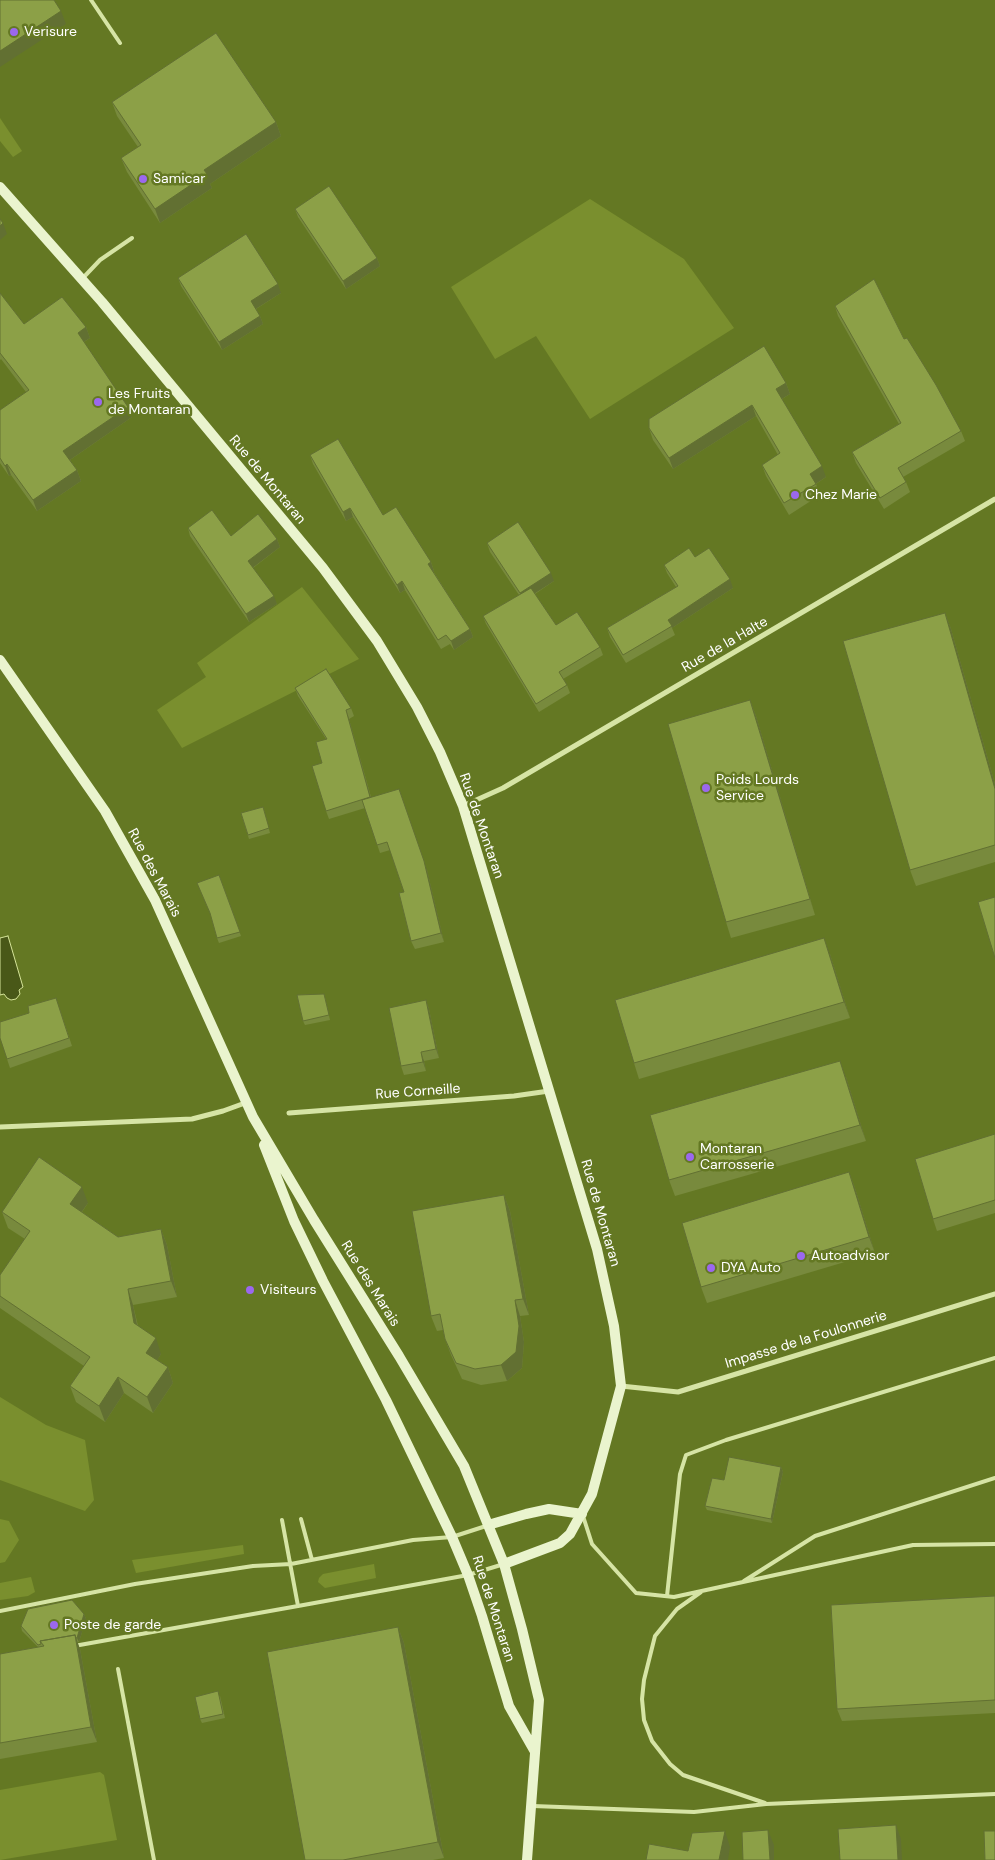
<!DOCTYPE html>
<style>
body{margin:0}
canvas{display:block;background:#647823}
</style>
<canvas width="995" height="1860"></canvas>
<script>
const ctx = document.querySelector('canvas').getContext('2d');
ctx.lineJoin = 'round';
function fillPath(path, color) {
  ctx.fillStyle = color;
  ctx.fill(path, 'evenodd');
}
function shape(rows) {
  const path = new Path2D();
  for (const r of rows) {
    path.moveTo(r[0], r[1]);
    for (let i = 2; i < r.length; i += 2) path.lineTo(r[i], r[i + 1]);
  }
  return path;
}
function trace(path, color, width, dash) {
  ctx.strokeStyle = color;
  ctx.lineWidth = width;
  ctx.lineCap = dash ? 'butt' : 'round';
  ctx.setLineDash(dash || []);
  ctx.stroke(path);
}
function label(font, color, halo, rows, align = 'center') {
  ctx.font = font + ' "DM Sans",sans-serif';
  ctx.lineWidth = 5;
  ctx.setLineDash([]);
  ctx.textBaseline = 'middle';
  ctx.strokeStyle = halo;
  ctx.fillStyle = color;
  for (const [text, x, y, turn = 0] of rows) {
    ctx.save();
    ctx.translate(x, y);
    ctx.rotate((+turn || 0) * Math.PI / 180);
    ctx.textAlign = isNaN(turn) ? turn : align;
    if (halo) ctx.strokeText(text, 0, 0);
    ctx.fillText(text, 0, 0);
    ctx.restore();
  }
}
fillPath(shape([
 [0,118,22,151,13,157,0,141],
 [590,199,684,259,734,328,590,419,536,336,495,359,451,287],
 [302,587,359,659,182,748,157,710,206,677,197,663],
 [0,1397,46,1425,85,1440,94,1500,85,1511,0,1480],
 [0,1519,9,1521,19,1540,5,1562,0,1563],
 [243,1545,244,1554,136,1573,132,1560],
 [374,1564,376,1578,325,1588,318,1582,319,1578,323,1574],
 [31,1577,35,1592,28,1596,0,1600,0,1583],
 [100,1772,104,1775,117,1840,0,1860,0,1790]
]), '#7a8f2e');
const water = shape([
 [8,936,23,987,19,990,20,994,16,999,11,1000,7,998,4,994,0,995,0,938,8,936]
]);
fillPath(water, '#495818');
trace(water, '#d5e499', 1);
trace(shape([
 [91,0,120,43],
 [82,279,100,260,132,238],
 [583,1516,592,1544,636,1593,674,1597,913,1545,995,1544],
 [301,1519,312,1560],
 [282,1520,298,1606,468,1575,504,1564],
 [744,1581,815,1536,995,1478],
 [701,1592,677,1609,655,1636,644,1680,642,1699,644,1720,652,1741,670,1764,683,1775,765,1803],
 [667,1596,680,1474,686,1455,726,1440,995,1358],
 [0,1611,135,1584,253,1566,291,1564,413,1540,452,1537,486,1526],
 [74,1646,298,1606],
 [118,1669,154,1860],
 [533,1806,694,1812,766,1804,995,1794]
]), '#d6e4a5', 4);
trace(shape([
 [463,806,503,788,995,499],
 [289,1113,514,1096,549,1091],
 [0,1127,192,1119,223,1111,245,1103],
 [621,1386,678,1392,995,1294]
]), '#d6e4a5', 5);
trace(shape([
 [0,187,102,302,323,568,377,641,417,707,440,752,463,806,597,1249,614,1326,621,1386,592,1494,570,1534,560,1543,504,1564],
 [0,660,105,811,155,900,253,1117,314,1220,399,1356,464,1466,504,1564,522,1629,539,1700,527,1860],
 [264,1145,294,1221,323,1281,386,1400,452,1537,468,1575,482,1616,509,1706,534,1750],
 [488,1525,526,1514,549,1509,582,1514]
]), '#eaf4ce', 10);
fillPath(shape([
 [112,102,276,122,281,136,210,184,212,188,160,223,127,172,121,158,138,147,117,116],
 [295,209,377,258,380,266,346,289,298,217],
 [178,278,281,293,256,309,260,316,263,324,222,350,181,286],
 [0,293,24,324,86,327,90,338,84,342,132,417,70,460,77,470,81,481,37,511,11,475,9,476,0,463,0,410,26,392,1,359,0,360],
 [835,306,904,339,961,431,965,441,903,477,906,482,910,492,884,509,856,463,852,452,899,424,838,316],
 [786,383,790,394,782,399,826,477,816,484,820,495,789,515,766,476,762,465,778,455,756,416,673,469,653,440,649,428],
 [310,455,383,515,431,562,434,571,433,571,470,629,473,637,454,650,450,644,441,649,405,590,400,593,353,517,346,521,313,464],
 [188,528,231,536,277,539,280,547,253,568,277,604,249,622,190,536],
 [487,543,554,581,535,594,556,625,600,647,603,655,563,679,567,685,570,693,539,712,486,624,483,616,519,595,490,552],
 [695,557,733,588,672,628,675,635,626,663,610,637,607,628,676,587,667,573,664,565],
 [945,613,951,629,995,784,995,862,916,886,910,870],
 [295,688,351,708,354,716,349,719,371,797,427,870,444,942,415,949,411,941,404,892,390,850,380,853,365,808,329,819,326,811,322,763,326,739,298,696],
 [750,700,756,716,815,915,731,938,726,922],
 [263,807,270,833,249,839,241,813],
 [219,875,241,936,219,943,217,938],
 [830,954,850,1018,639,1079,634,1063],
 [56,998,72,1046,10,1068,7,1059,29,1013],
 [325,998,330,1020,305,1025,303,1021],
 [426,1000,429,1009,439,1058,424,1061,426,1071,404,1075,401,1066],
 [846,1077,866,1141,675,1196,669,1180],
 [995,1134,995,1213,937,1231,933,1219],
 [849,1172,855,1188,875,1253,707,1303,701,1287],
 [504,1195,510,1211,529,1315,520,1316,524,1342,522,1368,507,1381,481,1385,462,1379,451,1355,445,1339,443,1330,437,1331,431,1316],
 [88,1203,82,1212,118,1237,161,1229,167,1245,177,1297,133,1305,138,1326,161,1354,157,1360,168,1367,173,1383,153,1413,124,1393,105,1422,76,1402,70,1386,84,1366,0,1308,0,1275,25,1239,8,1228,2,1212],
 [781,1467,783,1472,772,1523,707,1510,705,1506,724,1480],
 [995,1596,995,1713,842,1721,837,1709],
 [84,1614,86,1619,79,1642,77,1642,80,1649,97,1742,0,1759,0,1654,38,1647,22,1631,21,1626],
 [398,1627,404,1643,444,1858,433,1860,305,1860],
 [220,1696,225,1718,202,1723,200,1719]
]), '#788a3d');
fillPath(shape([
 [61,11,66,24,0,67,0,51],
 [276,122,281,136,210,184,212,188,160,223,155,209,204,170],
 [3,223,7,234,0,240,0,226],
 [377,258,380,266,346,289,343,281],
 [278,284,281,293,254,310,251,301],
 [260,316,263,324,222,350,219,342],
 [86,327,90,338,82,343,78,333],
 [786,383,790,394,780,400,776,389],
 [752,405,756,416,673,469,669,458],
 [128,407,132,417,67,462,63,451],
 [7,464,11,475,9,476,5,466],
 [822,466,826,477,814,485,810,474],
 [77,470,81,481,37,511,33,500],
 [350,508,353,517,346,521,343,512],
 [277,539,280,547,251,569,248,561],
 [431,562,434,571,432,572,428,564],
 [551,573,554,581,523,601,520,593],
 [730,579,733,588,672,628,668,620],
 [402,581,405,590,400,593,397,585],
 [274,596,277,604,249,622,246,614],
 [945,613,951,629,995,784,995,789],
 [470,629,473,637,454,650,451,641],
 [750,700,756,716,815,915,810,899],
 [346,710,349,719,373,806,370,798],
 [399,789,427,870,444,942,441,933],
 [824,938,830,954,850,1018,844,1002],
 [426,1000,429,1009,439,1058,436,1049],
 [421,1052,424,1061,426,1071,423,1062],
 [840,1061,846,1077,866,1141,860,1125],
 [849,1172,855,1188,875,1253,869,1237],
 [82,1187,88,1203,76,1220,70,1204],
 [504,1195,510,1211,529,1315,523,1299],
 [161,1229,167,1245,177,1297,171,1281],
 [128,1289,133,1305,140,1339,134,1323],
 [515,1300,520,1316,524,1342,522,1368,507,1381,501,1365],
 [156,1338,161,1354,152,1369,146,1353],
 [168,1367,173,1383,153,1413,147,1397],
 [118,1377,124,1393,105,1422,99,1406],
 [781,1467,783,1472,772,1523,771,1519],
 [84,1614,86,1619,79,1642,77,1638],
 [398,1627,404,1643,444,1858,438,1842],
 [75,1635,80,1649,97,1742,91,1727],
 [896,1825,901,1839,902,1860,898,1860],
 [768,1830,774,1845,774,1860,770,1860],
 [725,1831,730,1847,728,1860,719,1860]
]), '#627032');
const building = shape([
 [0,0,54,0,61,11,0,51,0,0],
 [216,33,276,122,204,170,207,174,155,209,121,158,141,145,112,102,216,33],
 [329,186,377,258,343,281,295,209,329,186],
 [0,219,3,223,0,226,0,219],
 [246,234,278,284,251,301,260,316,219,342,178,278,246,234],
 [874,279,904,339,907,338,936,385,961,431,898,468,906,482,880,498,852,452,901,423,835,306,874,279],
 [0,293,24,324,62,297,86,327,78,333,128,407,63,451,77,470,33,500,7,464,5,466,0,458,0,410,29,390,0,353,0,293],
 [764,346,786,383,776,389,822,466,810,474,816,484,784,503,762,465,780,453,752,405,669,458,649,428,649,419,764,346],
 [338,439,383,515,396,507,431,562,428,564,470,629,451,641,446,635,438,640,402,581,397,585,350,508,343,512,310,455,338,439],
 [212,510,231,536,258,514,277,539,248,561,274,596,246,614,188,528,212,510],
 [518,522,551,573,520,593,487,543,518,522],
 [689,548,695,557,709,548,730,579,668,620,672,626,623,655,607,628,678,586,664,565,689,548],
 [531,588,556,625,577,612,600,647,559,672,567,685,536,704,483,616,531,588],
 [945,613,995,789,995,845,910,870,843,641,945,613],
 [326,669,351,708,346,710,370,797,326,811,312,766,322,763,316,742,327,739,295,688,326,669],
 [750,700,810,899,726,922,668,724,750,700],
 [399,789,424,861,441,933,411,941,399,893,404,892,387,842,377,845,362,800,399,789],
 [263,807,269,828,248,835,241,813,263,807],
 [219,875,240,932,217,938,210,913,197,883,219,875],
 [995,897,995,958,978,902,995,897],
 [824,938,844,1002,634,1063,615,1000,824,938],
 [324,994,329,1015,303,1021,297,995,324,994],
 [56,998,69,1038,7,1059,0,1038,0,1022,29,1013,28,1006,56,998],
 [426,1000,436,1049,421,1052,423,1062,401,1066,389,1008,426,1000],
 [840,1061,860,1125,669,1180,650,1115,840,1061],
 [995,1134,995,1200,933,1219,915,1159,995,1134],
 [39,1157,82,1187,70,1204,118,1237,161,1229,171,1281,128,1289,134,1323,156,1338,146,1353,168,1367,147,1397,118,1377,99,1406,70,1386,90,1357,0,1296,0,1275,30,1231,2,1212,39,1157],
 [849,1172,869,1237,701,1287,682,1223,849,1172],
 [504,1195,523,1299,515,1300,519,1326,516,1352,501,1365,475,1369,456,1363,445,1339,440,1314,431,1316,412,1211,504,1195],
 [729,1457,781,1467,771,1519,705,1506,712,1478,724,1480,729,1457],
 [995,1596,995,1700,837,1709,831,1605,995,1596],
 [72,1600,84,1614,77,1638,76,1638,75,1635,40,1641,41,1644,38,1645,21,1626,28,1609,72,1600],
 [398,1627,438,1842,343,1860,305,1860,267,1652,398,1627],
 [75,1635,91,1727,0,1743,0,1654,44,1646,40,1641,75,1635],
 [218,1691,223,1714,200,1719,195,1697,218,1691],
 [896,1825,898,1860,840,1860,838,1829,896,1825],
 [768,1830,770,1860,743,1860,742,1832,768,1830],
 [725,1831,719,1860,646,1860,649,1844,688,1851,692,1833,725,1831],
 [984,1831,995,1831,995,1860,985,1860,984,1831]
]);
fillPath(building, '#8ca047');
trace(building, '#627032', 1);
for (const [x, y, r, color] of [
 [14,32,5,"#9b68ee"],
 [143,179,5,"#9b68ee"],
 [98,402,5,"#9b68ee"],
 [795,495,5,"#9b68ee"],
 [706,788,5,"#9b68ee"],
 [690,1157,5,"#9b68ee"],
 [801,1256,5,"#9b68ee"],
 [711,1268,5,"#9b68ee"],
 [250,1290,5,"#9b68ee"],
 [54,1625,5,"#9b68ee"]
]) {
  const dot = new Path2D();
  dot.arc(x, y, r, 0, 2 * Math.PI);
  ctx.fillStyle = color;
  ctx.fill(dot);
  trace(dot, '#647823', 2);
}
label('14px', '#fff', '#647823', [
 ["Verisure",24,32],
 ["Samicar",153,179],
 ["Les Fruits",108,394],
 ["de Montaran",108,410],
 ["Chez Marie",805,495],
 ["Poids Lourds",716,780],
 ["Service",716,796],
 ["Montaran",700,1149],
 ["Carrosserie",700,1165],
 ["Autoadvisor",811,1256],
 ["DYA Auto",721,1268],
 ["Visiteurs",260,1290],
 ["Poste de garde",64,1625]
], 'left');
label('14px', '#fff', '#647823', [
 ["Rue de Montaran",267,480,50],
 ["Rue de la Halte",725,645,-30],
 ["Rue de Montaran",481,826,71],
 ["Rue des Marais",154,873,62],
 ["Rue Corneille",418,1092,-4],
 ["Rue de Montaran",600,1213,74],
 ["Rue des Marais",370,1284,58],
 ["Impasse de la Foulonnerie",806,1340,-17],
 ["Rue de Montaran",493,1609,72]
]);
</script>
